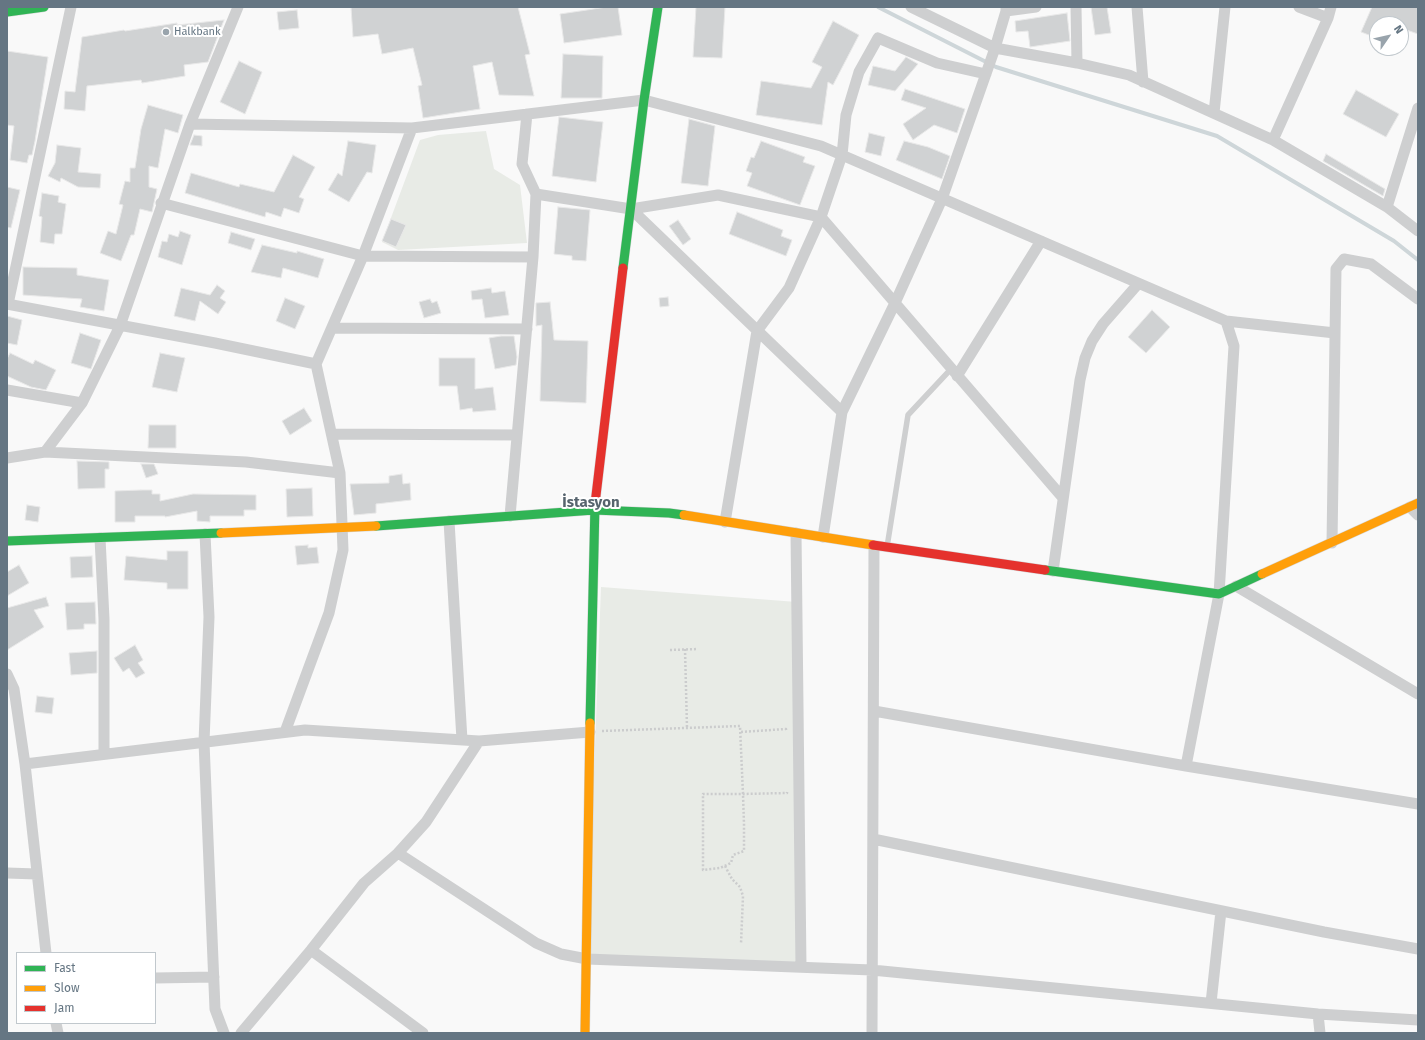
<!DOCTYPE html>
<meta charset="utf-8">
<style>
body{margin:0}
#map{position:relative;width:1425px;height:1040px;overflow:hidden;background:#f9f9f9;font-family:"Fira Sans",sans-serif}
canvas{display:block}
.frame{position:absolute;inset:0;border:8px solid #657683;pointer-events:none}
.legend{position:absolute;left:16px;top:952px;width:140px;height:72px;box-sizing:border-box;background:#fff;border:1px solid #c1c8cd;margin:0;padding:5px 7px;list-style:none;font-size:12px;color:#657683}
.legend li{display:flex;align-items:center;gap:8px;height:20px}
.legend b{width:20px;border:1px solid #c1c8cd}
.north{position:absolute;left:1369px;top:16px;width:40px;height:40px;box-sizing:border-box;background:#fff;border:1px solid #c1c8cd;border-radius:50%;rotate:56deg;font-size:11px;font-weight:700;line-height:16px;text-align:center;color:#657683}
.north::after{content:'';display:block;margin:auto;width:14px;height:18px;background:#99a4ac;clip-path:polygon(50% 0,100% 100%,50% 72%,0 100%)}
</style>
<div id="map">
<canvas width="1425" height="1040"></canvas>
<div class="frame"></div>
<ul class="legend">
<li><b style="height:5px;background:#30b455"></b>Fast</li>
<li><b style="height:5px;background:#ff9f0a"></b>Slow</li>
<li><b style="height:5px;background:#e5322d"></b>Jam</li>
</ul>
<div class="north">N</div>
</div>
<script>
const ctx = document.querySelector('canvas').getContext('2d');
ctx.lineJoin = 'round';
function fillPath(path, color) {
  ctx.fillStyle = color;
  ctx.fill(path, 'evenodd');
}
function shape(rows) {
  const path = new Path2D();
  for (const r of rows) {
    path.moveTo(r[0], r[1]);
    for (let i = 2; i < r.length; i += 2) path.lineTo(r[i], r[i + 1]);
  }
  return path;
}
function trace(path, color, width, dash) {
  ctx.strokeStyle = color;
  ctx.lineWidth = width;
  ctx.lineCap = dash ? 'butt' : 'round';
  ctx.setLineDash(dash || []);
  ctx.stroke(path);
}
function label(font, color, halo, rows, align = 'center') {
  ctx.font = font + ' "Fira Sans",sans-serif';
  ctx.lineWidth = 4;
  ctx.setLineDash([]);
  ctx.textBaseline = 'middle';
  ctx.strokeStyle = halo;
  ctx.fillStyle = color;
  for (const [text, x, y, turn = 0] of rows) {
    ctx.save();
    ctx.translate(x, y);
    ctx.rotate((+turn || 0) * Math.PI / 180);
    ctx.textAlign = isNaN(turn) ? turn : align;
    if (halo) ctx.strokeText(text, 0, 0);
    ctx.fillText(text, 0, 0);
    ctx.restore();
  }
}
fillPath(shape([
 [486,131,494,169,520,185,527,243,398,250,382,242,420,140,438,135],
 [601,587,797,602,801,967,587,959]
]), '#e8ebe6');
trace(shape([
 [878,7,996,67,1217,136,1394,241,1418,260]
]), '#ced6d9', 4);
const building = shape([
 [351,7,518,7,530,54,525,55,534,96,499,95,492,62,473,66,480,109,423,118,418,86,422,85,413,48,382,54,378,34,353,37,351,7],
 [607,7,618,7,622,35,564,43,560,14,607,7],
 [696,7,725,7,722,58,693,57,696,7],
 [1091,7,1107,7,1111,33,1095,35,1091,7],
 [1372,7,1418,7,1418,34,1401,28,1401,24,1377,24,1377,38,1361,32,1372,7],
 [297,10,299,28,279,30,277,12,297,10],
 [1067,13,1070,41,1030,47,1028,31,1016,32,1015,21,1067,13],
 [224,20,208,62,184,65,185,76,142,83,141,80,87,86,85,111,64,109,65,91,75,92,82,37,124,30,125,31,177,23,177,25,224,20],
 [833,21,859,35,833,85,828,82,822,125,756,115,761,81,811,88,822,67,812,62,833,21],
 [7,51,48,57,35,141,32,155,29,155,27,163,10,160,14,126,7,125,7,51],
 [563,54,603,56,602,98,561,98,563,54],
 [906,57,918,64,895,91,868,85,873,66,895,71,906,57],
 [239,61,262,72,245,114,220,102,239,61],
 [905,89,965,109,957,133,934,125,913,140,903,124,926,108,901,100,905,89],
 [1356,90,1399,114,1386,137,1343,114,1356,90],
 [148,105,183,115,178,133,165,129,158,168,149,166,149,187,157,189,152,212,140,209,134,235,131,235,121,261,100,253,108,231,116,234,123,205,119,204,125,181,130,182,130,168,135,168,141,129,148,105],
 [559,117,603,122,596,182,552,176,559,117],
 [689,119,715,126,708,186,681,183,689,119],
 [869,133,885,137,881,156,865,152,869,133],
 [194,135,202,136,202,146,190,145,194,135],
 [348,141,376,145,372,173,367,172,349,202,328,190,338,173,342,176,348,141],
 [761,141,805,157,803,162,815,166,800,205,747,186,752,173,746,171,751,157,754,158,761,141],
 [904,141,928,147,950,156,942,179,896,160,904,141],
 [57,145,81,148,78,172,101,174,100,188,78,187,61,178,60,182,48,176,55,163,57,145],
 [1326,154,1385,189,1383,196,1323,161,1326,154],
 [293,155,315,167,299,197,304,199,299,213,284,208,281,217,266,212,265,217,185,193,191,173,239,187,240,184,274,192,293,155],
 [7,187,20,190,11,228,7,227,7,187],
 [42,193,59,196,58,202,66,204,62,234,55,234,54,244,40,242,42,217,39,216,42,193],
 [558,207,590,210,586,261,572,260,572,256,554,254,558,207],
 [737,212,783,230,781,236,792,240,786,256,729,234,737,212],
 [391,219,406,225,396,247,382,241,391,219],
 [678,220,691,239,683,245,669,226,678,220],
 [180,231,191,235,182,265,158,257,162,241,167,242,169,234,178,237,180,231],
 [231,232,255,239,251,250,228,243,231,232],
 [262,245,297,253,297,251,324,259,318,278,283,268,281,278,251,272,262,245],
 [23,267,77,268,77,275,109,280,104,311,80,307,82,299,23,295,23,267],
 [217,285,225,291,220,298,226,302,218,314,200,301,195,321,174,316,181,288,210,295,217,285],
 [491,288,492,293,505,291,509,315,485,318,482,299,472,300,471,291,491,288],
 [668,297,669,306,660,307,659,298,668,297],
 [285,298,305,306,295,329,276,321,285,298],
 [430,299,432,303,437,301,441,313,424,318,419,302,430,299],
 [550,302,554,340,588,341,586,403,540,401,542,325,536,326,536,303,550,302],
 [1152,310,1170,327,1146,353,1128,337,1152,310],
 [7,316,22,320,17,345,7,343,7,316],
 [80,333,101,340,91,369,71,363,80,333],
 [501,336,514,336,517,357,516,365,495,369,489,338,501,336],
 [10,353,33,364,35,360,56,370,46,390,31,387,7,376,7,359,10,353],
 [160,353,185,358,177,392,152,387,160,353],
 [439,358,475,358,475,389,493,387,496,410,473,412,472,408,460,410,457,386,439,386,439,358],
 [304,408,312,421,290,435,282,421,304,408],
 [149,425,176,425,176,448,148,448,149,425],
 [77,461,109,462,109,469,105,469,105,488,78,489,77,461],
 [141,464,154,464,158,474,146,478,141,464],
 [402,474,403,484,410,483,411,500,376,504,376,513,354,515,350,484,389,483,389,476,402,474],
 [312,488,313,516,287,517,286,489,312,488],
 [141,490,152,490,152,494,160,494,160,501,193,494,256,495,256,510,244,510,244,516,210,516,210,522,197,521,197,511,165,517,165,516,135,516,135,522,115,522,115,491,141,490],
 [27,505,40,507,38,522,25,520,27,505],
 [308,545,308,548,317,547,319,563,297,565,295,546,308,545],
 [167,551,188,551,188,589,167,589,167,583,124,580,126,556,167,560,167,551],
 [92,556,93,577,71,578,70,557,92,556],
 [19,565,29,583,7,596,7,572,19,565],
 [46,597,49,606,34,610,44,627,7,650,7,608,46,597],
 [95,602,96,624,84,624,84,629,67,630,65,603,95,602],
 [135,645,143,660,138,663,145,673,136,678,129,668,123,672,114,658,135,645],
 [97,651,97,673,71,675,69,653,97,651],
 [37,696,54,698,52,714,35,712,37,696]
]);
fillPath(building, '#d0d2d3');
trace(building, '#e8e8e8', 1);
const fast = shape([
 [7,12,44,7],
 [623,268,644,100,658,7],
 [376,526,594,510,669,513,684,515],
 [7,541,221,533],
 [1045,570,1219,594,1262,574],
 [590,723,595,504]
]);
const slow = shape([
 [684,515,873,545],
 [221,533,376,526],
 [1262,574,1418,503],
 [585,1033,590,723]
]);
const jam = shape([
 [595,504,623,268],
 [873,545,1045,570]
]);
trace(fast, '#d5d6d7', 10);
trace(slow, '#d5d6d7', 10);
trace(jam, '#d5d6d7', 10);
trace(shape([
 [685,649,687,728],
 [670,650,698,649],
 [602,731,740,726,743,794,744,824,744,851,733,855,731,863,720,868,703,870,703,794,743,794,787,793,787,792],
 [741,732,786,729,786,731],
 [725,866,732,879,740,887,743,896,741,944]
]), '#cbcccd', 2.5, [2, 2]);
trace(shape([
 [887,547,908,415,951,369]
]), '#cecfd0', 5.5);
trace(shape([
 [911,7,995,48,1077,63,1129,75,1273,140,1387,207,1418,231],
 [1076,7,1077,63],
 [1137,7,1143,82],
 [1299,7,1328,18],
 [1006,11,1036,7],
 [1214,113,1225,7],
 [190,124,412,128,644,100,821,146,1226,321,1234,346,1219,594,1186,766],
 [1273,140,1328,18,1331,7],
 [536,194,631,209,718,195,821,217,1063,498],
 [161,203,363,256,533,257],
 [1387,207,1418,108],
 [631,209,842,412],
 [7,304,215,343,316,364],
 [8,304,71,7],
 [1226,321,1335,333],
 [333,328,527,329],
 [957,376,1041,241],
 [7,390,82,403],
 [332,434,517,435],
 [45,452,82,403,120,326,190,124,238,7],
 [7,458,45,452,246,462,340,473],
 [1410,507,1418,515],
 [510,516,533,257,536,194,522,164,527,114],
 [449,521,462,740],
 [725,522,757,331,789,288,821,217,842,155,846,115,859,72,878,38,937,63,986,74],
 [796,533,801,967],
 [205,534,209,617,204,742,215,1009,224,1033],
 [823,537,842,412,895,303,942,199,995,48,1006,11,1006,7],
 [100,538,104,619,104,754],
 [1332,543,1336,269,1344,259,1371,264,1418,299],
 [1053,571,1080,380,1085,358,1092,341,1103,324,1138,284],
 [1236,586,1418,694],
 [7,674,14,689,25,764,46,953],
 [874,711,1186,766,1418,804],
 [285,732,329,613,343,550,340,473,316,364,363,256,412,128],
 [25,764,305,730,479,741,590,732],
 [873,839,1324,932,1418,949],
 [398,853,536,943,561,954,587,959,872,970,1318,1014,1418,1020],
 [7,873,37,874],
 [311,950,423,1033],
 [155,978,214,977],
 [1211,1003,1221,911],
 [1318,1014,1320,1033],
 [56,1023,58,1033],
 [241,1033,311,950,364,883,398,853,426,822,479,741],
 [872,1033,874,546]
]), '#cecfd0', 11);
trace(fast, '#30b455', 9);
trace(slow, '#ff9f0a', 9);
trace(jam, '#e5322d', 9);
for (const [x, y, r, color] of [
 [166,32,4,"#99a4ac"]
]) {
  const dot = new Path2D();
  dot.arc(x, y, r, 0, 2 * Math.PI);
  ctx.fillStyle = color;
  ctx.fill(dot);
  trace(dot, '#fff', 1.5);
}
label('11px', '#657683', '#fff', [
 ["Halkbank",174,32]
], 'left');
label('bold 15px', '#57646e', '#fff', [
 ["İstasyon",591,503]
]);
</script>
